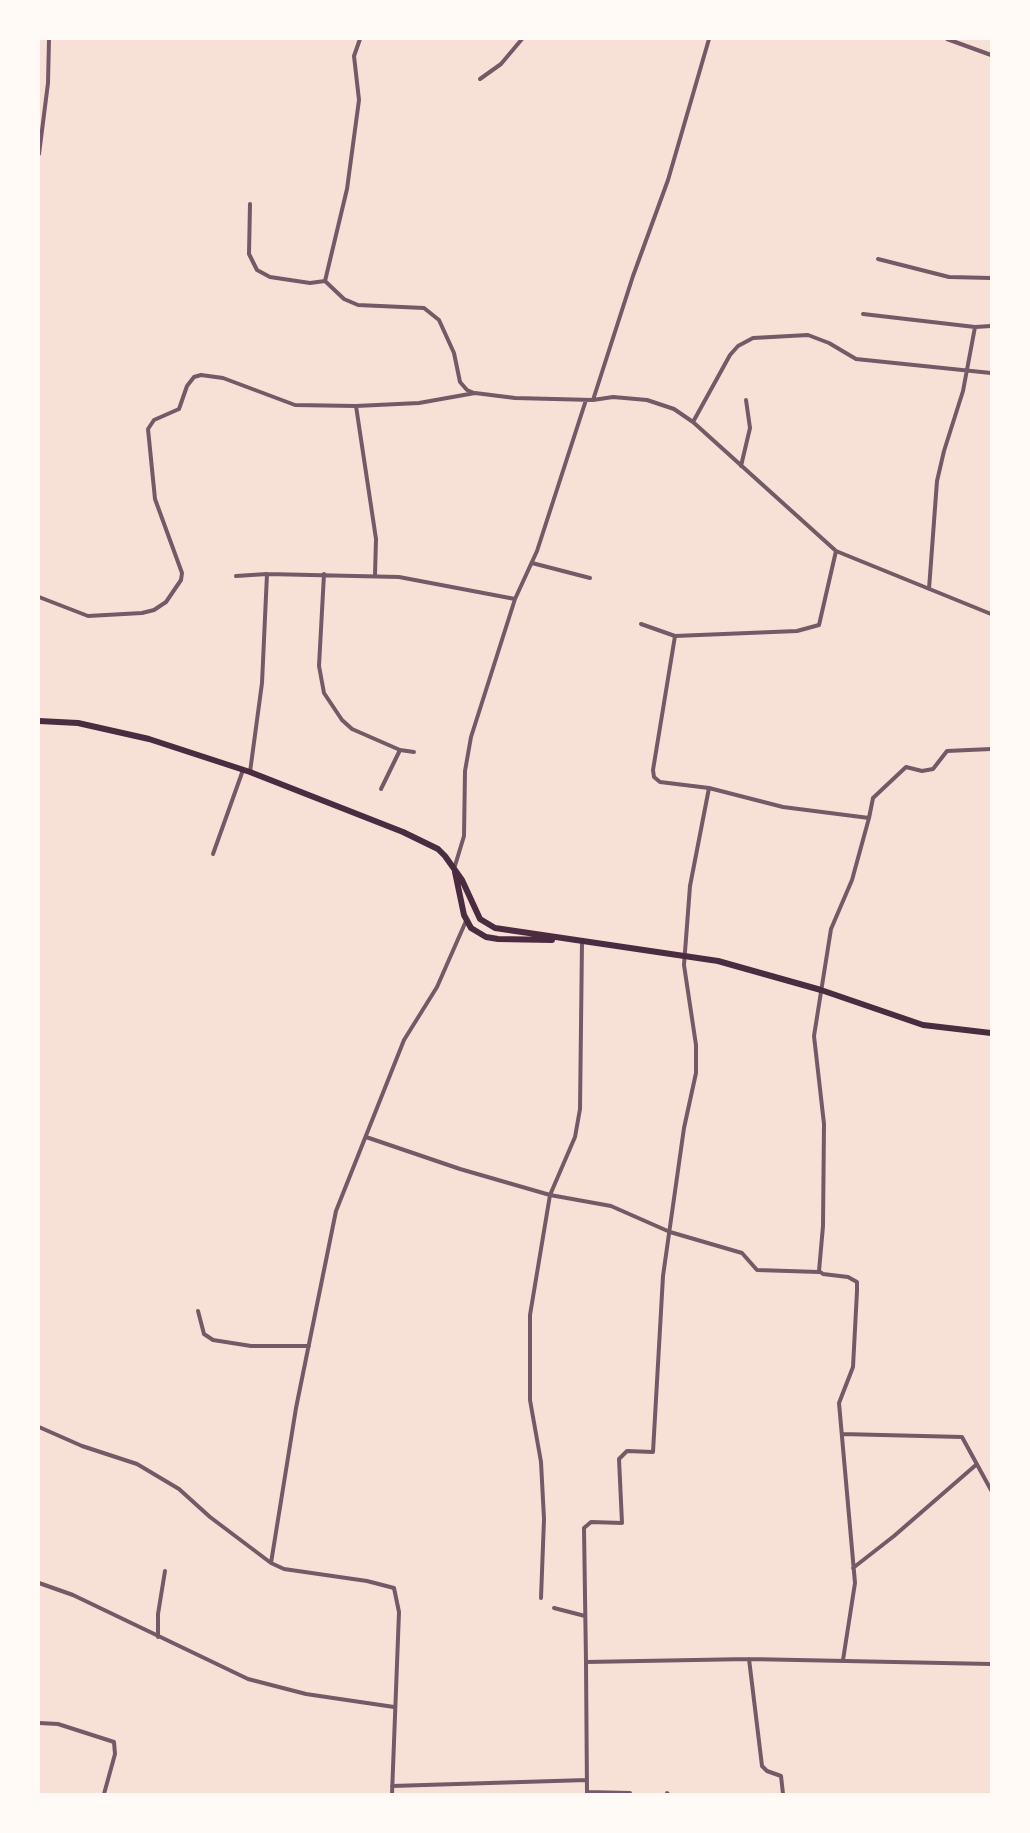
<!DOCTYPE html>
<style>
body{margin:0}
#map{position:relative;width:1030px;height:1833px;overflow:hidden;background:#f7e1d7;font-family:Montserrat,sans-serif}
canvas{display:block}
.frame{position:absolute;inset:0;border:40px solid #fffaf5;pointer-events:none}
</style>
<div id="map">
<canvas width="1030" height="1833"></canvas>
<div class="frame"></div>
</div>
<script>
const ctx = document.querySelector('canvas').getContext('2d');
ctx.lineJoin = 'round';
function shape(rows) {
  const path = new Path2D();
  for (const r of rows) {
    path.moveTo(r[0], r[1]);
    for (let i = 2; i < r.length; i += 2) path.lineTo(r[i], r[i + 1]);
  }
  return path;
}
function trace(path, color, width, dash) {
  ctx.strokeStyle = color;
  ctx.lineWidth = width;
  ctx.lineCap = dash ? 'butt' : 'round';
  ctx.setLineDash(dash || []);
  ctx.stroke(path);
}
trace(shape([
 [709,39,668,180,633,276,593,400,613,397,647,400,674,409,693,422,836,551,991,614],
 [947,39,991,55],
 [480,79,501,64,522,39],
 [39,154,48,83,49,39],
 [250,204,249,254,257,270,270,277,310,283,325,281,347,189,359,100,354,56,360,39],
 [878,259,949,277,991,278],
 [325,281,344,299,358,305,424,308,439,320,454,353,460,382,467,390,474,393],
 [863,314,975,327,991,326],
 [693,422,730,355,738,346,753,338,808,335,829,343,856,359,991,373],
 [741,466,750,428,746,400],
 [532,563,590,578],
 [324,574,319,666,324,693,342,720,352,729,400,750,414,752],
 [375,575,376,539,356,406,419,403,475,393,515,398,593,400],
 [236,576,267,574],
 [929,589,937,481,944,451,963,391,975,327],
 [39,597,88,616,142,613,154,610,166,602,181,580,182,573,155,499,148,429,154,420,179,409,187,386,194,377,201,375,223,378,295,405,356,406],
 [641,624,675,636],
 [250,772,262,683,267,574,399,577,515,599],
 [709,788,783,807,869,818,852,880,831,929,814,1036,824,1124,823,1226,819,1271,823,1274,848,1277,857,1282,857,1291,853,1367,839,1403,855,1583,843,1660],
 [381,789,400,750],
 [869,818,873,798,906,767,922,771,933,769,947,751,991,749],
 [213,854,243,770],
 [454,869,464,836,465,771,471,737,515,599,537,551,586,400],
 [366,1137,460,1169,550,1195,611,1206,670,1232,742,1253,757,1270,819,1272],
 [198,1311,204,1334,213,1340,251,1346,309,1346],
 [39,1427,82,1446,137,1464,179,1489,210,1517,271,1563],
 [842,1434,962,1437,991,1490],
 [853,1568,894,1536,977,1464],
 [39,1583,73,1595,248,1679,306,1694,394,1707],
 [541,1598,544,1519,541,1462,530,1400,530,1315,550,1195,575,1137,580,1109,582,942],
 [554,1608,585,1616],
 [158,1637,158,1614,165,1571],
 [749,1659,762,1766,767,1771,781,1776,783,1794],
 [586,1662,584,1528,591,1522,622,1523,619,1459,627,1451,653,1452,663,1276,684,1128,696,1073,696,1045,684,965,690,886,709,788,660,782,654,777,653,770,675,636,797,631,819,625,836,551],
 [39,1723,58,1724,114,1742,115,1754,104,1794],
 [392,1786,587,1780],
 [587,1792,630,1793],
 [667,1793,668,1794],
 [392,1794,399,1612,394,1588,367,1581,284,1569,271,1563,296,1408,336,1211,404,1040,437,987,466,921],
 [587,1794,586,1662,749,1659,991,1664]
]), '#755966', 4);
trace(shape([
 [39,721,78,723,149,739,250,772,403,832,438,849,445,856,462,880,480,919,495,928,718,961,821,990,923,1025,991,1033],
 [455,872,464,915,471,928,486,937,498,939,552,940]
]), '#4a2c40', 6);
</script>
